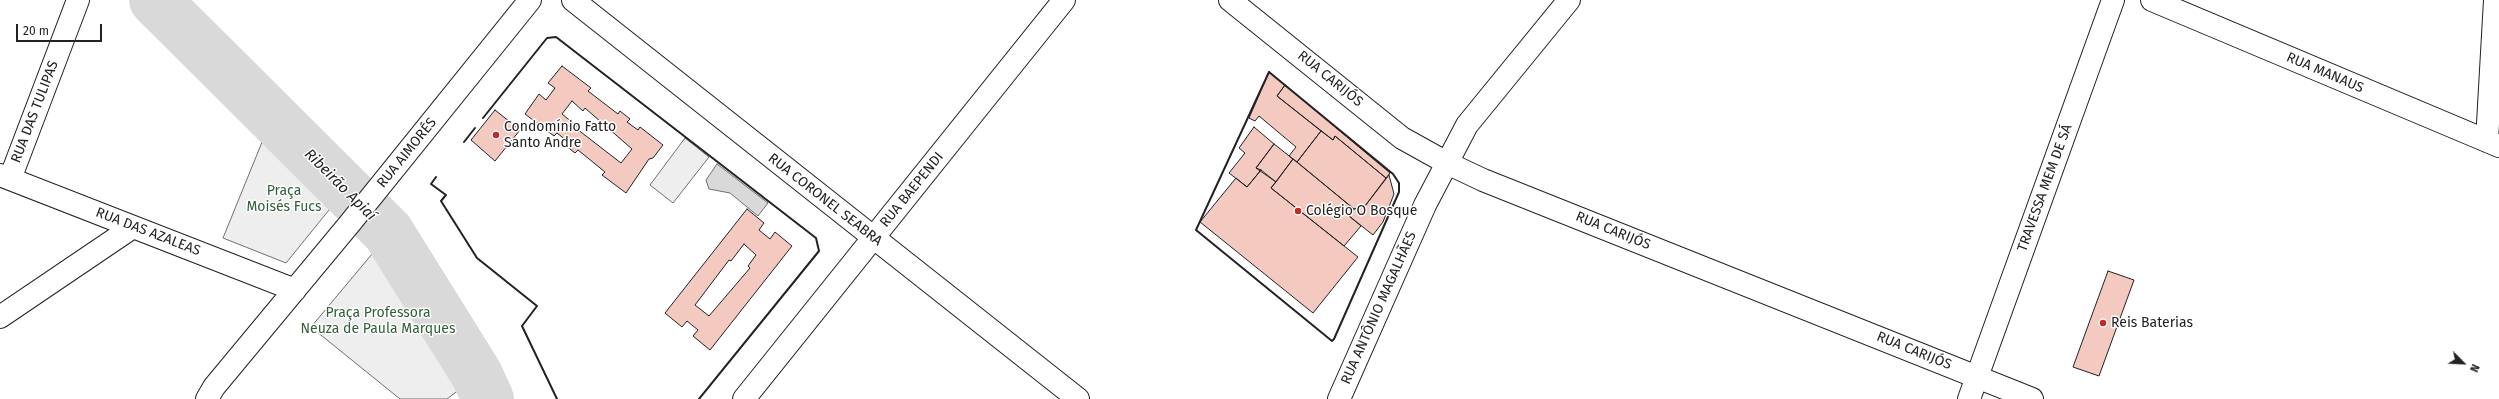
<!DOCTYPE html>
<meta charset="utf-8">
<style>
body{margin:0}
#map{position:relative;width:2499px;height:399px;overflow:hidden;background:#fff;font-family:"Fira Sans",sans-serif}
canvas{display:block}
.north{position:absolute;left:2443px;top:343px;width:40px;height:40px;-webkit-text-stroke:3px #fff;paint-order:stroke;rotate:114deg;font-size:11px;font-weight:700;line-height:16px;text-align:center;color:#222}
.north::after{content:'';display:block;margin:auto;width:14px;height:18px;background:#222;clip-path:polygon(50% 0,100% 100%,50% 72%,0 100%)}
.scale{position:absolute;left:16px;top:24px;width:86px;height:18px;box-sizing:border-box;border:2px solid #222;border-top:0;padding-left:5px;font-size:12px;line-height:14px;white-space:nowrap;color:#222;-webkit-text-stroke:3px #fff;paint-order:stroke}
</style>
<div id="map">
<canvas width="2499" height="399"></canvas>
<div class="north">N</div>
<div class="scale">20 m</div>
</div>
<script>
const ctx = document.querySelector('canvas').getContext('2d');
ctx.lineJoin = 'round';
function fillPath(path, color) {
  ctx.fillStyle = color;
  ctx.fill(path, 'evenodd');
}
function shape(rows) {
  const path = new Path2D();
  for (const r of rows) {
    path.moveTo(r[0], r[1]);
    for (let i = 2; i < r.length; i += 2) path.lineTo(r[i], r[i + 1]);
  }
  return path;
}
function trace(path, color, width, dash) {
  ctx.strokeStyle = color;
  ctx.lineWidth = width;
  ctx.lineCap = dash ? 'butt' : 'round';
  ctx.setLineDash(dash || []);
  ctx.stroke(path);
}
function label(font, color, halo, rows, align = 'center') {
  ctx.font = font + ' "Fira Sans",sans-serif';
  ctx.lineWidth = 3;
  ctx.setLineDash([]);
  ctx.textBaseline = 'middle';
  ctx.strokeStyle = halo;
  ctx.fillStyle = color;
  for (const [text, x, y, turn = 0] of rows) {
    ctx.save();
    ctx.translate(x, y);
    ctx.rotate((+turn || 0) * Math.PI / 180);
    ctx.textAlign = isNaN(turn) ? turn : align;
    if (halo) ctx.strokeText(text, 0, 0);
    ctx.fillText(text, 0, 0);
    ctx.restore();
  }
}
const green = shape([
 [269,125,342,194,286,263,223,238,269,125],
 [685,138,709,157,673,203,650,185,685,138],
 [382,242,448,339,472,380,447,399,400,399,311,327,382,242]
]);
fillPath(green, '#eee');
trace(green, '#6f6f6f', 1);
const water = shape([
 [717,164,768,203,758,216,730,193,709,189,706,180,717,164]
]);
fillPath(water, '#d9d9d9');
trace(water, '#6f6f6f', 1);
trace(shape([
 [155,0,388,232,477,375,488,399]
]), '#d9d9d9', 52);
const building = shape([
 [562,66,591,88,588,91,618,114,620,111,630,119,627,122,638,130,640,127,663,145,653,158,649,159,626,193,602,175,605,172,578,150,575,153,565,145,567,141,557,133,554,136,525,114,539,94,546,100,555,88,548,83,562,66],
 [1269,72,1285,85,1277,96,1321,131,1297,162,1289,156,1296,147,1259,116,1255,121,1249,118,1269,72],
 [1285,85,1390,173,1386,178,1335,136,1333,140,1277,96,1285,85],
 [572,101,583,111,585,108,632,149,621,163,577,129,578,127,562,114,572,101],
 [495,110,520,130,495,161,471,140,495,110],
 [1254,127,1274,144,1256,168,1261,170,1247,187,1229,173,1245,153,1239,148,1254,127],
 [1321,131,1333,140,1335,136,1386,178,1365,206,1354,209,1297,162,1321,131],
 [1274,144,1293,159,1276,182,1256,168,1274,144],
 [1293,159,1354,209,1349,216,1361,226,1344,246,1271,188,1293,159],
 [1261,170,1276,182,1271,188,1358,257,1313,313,1200,222,1236,178,1247,187,1261,170],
 [1389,175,1394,194,1383,222,1373,235,1349,216,1354,209,1365,206,1389,175],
 [747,209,764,223,759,230,770,239,775,232,792,246,710,350,693,336,698,330,687,321,682,327,665,313,747,209],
 [744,244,756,255,748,266,750,268,709,316,695,305,729,260,731,261,744,244],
 [2108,271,2134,280,2099,376,2073,367,2108,271]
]);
fillPath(building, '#f3c9c0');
trace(building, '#222', 1);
const street = shape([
 [2152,0,2499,146],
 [2487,141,2495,0],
 [0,175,295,290],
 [10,179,78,0],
 [0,317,133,227],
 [207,399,214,387,351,222,530,0],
 [744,399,1064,0],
 [1339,399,1425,205,1467,125,1569,0],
 [1969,399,2113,0]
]);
const secondary = shape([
 [573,0,1078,399]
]);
const primary = shape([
 [1230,0,1402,138,1447,163,1483,180,2032,399]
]);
trace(street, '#222', 24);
trace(secondary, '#222', 24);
trace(primary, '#222', 24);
trace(street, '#fff', 22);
trace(secondary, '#fff', 22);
trace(primary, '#fff', 22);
trace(shape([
 [1269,72,1393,174,1399,183,1399,192,1334,339,1332,341,1196,230,1269,72],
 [483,118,547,38,556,37,816,238,819,251,699,399],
 [464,142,475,128],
 [436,177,431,184,446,195,441,201,477,258,537,306,522,326,557,399]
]), '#222', 2);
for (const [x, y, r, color] of [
 [496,135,4,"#c62828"],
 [1298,211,4,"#c62828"],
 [2103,323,4,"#c62828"]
]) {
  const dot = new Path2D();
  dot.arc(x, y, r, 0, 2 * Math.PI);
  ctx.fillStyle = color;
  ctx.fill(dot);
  trace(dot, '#fff', 1.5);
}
label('14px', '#222', '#fff', [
 ["RUA MANAUS",2325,73,23],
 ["RUA CARIJÓS",1330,79,39],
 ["RUA DAS TULIPAS",35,112,-69],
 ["RUA AIMORÉS",407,153,-51],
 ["TRAVESSA MEM DE SÁ",2045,188,-70],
 ["RUA BAEPENDI",912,190,-51],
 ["RUA CORONEL SEABRA",825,200,38],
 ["RUA CARIJÓS",1613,231,22],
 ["RUA DAS AZALEAS",148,232,21],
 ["RUA ANTÔNIO MAGALHÃES",1379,308,-66],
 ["RUA CARIJÓS",1914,351,22]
]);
label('14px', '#222', '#fff', [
 ["Condomínio Fatto",504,127],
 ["Santo Andre",504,143],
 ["Colégio O Bosque",1306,211],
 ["Reis Baterias",2111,323]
], 'left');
label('14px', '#2f5e38', '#fff', [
 ["Praça",284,191],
 ["Moisés Fucs",284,207],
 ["Praça Professora",378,313],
 ["Neuza de Paula Marques",378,329]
]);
label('italic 15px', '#222', '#fff', [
 ["Ribeirão Apiaí",340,185,45]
]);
</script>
